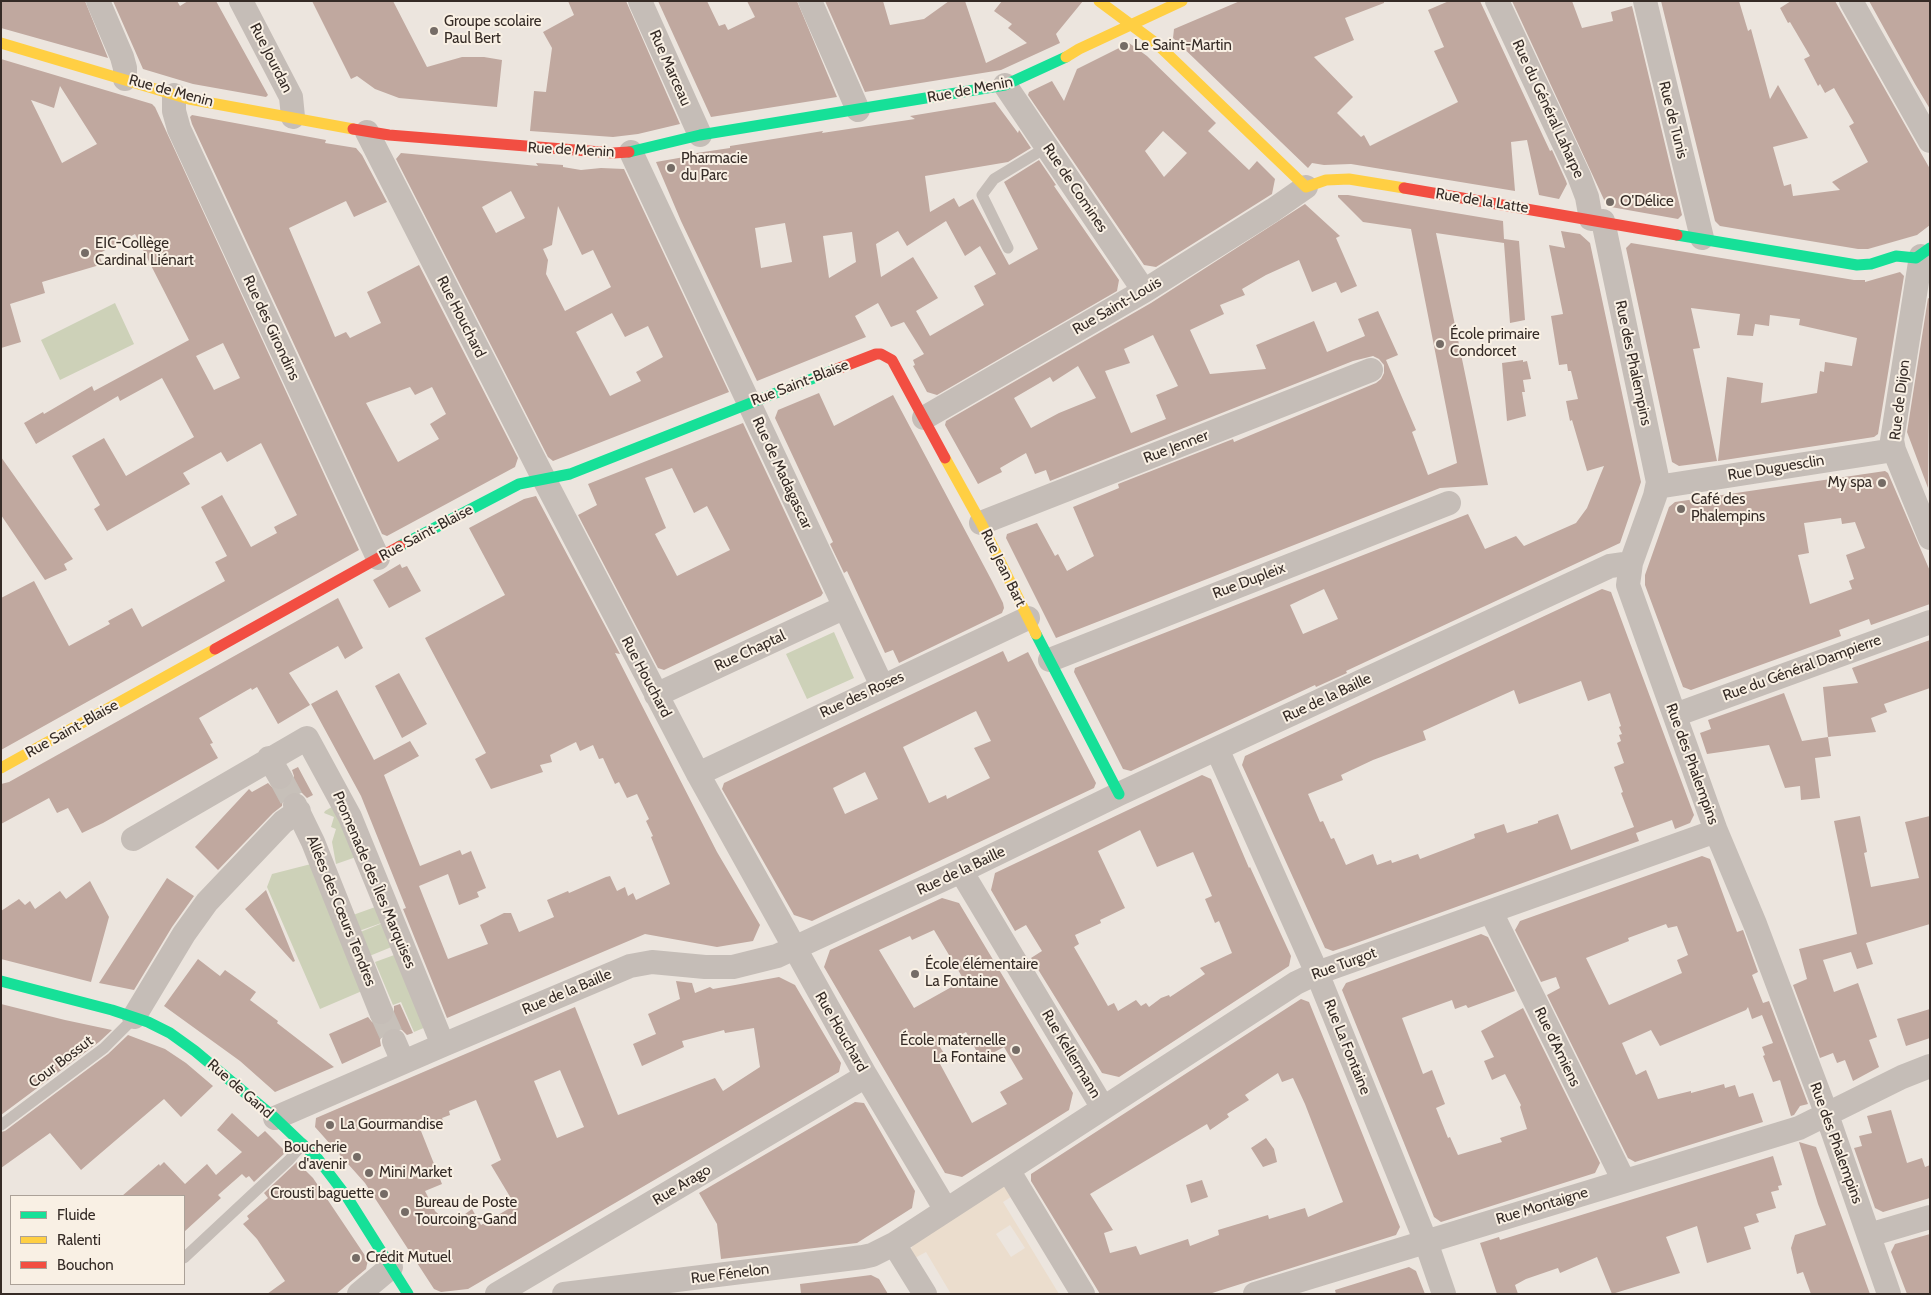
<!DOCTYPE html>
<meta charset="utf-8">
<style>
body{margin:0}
#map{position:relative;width:1931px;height:1295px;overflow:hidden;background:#ece5de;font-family:Cabin,sans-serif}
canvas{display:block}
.frame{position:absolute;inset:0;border:2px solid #352b26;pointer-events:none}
.legend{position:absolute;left:10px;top:1195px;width:175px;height:90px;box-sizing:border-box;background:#f9f0e4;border:1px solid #aba198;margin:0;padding:6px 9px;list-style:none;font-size:15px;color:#352b26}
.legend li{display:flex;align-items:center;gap:10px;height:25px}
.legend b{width:25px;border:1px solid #aba198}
</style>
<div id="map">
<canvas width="1931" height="1295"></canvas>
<div class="frame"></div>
<ul class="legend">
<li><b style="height:6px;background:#16e098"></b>Fluide</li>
<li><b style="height:6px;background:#ffcf43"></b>Ralenti</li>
<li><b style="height:6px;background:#f24e42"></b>Bouchon</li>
</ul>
</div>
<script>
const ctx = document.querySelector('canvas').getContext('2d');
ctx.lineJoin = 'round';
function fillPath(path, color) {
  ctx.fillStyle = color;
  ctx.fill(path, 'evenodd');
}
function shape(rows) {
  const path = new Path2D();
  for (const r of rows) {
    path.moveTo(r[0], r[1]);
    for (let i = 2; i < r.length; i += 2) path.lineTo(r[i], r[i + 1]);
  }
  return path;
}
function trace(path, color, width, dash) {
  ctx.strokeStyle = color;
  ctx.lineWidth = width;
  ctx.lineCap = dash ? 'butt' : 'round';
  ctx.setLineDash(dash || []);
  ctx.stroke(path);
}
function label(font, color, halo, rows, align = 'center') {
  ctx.font = font + ' Cabin,sans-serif';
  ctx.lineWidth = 4;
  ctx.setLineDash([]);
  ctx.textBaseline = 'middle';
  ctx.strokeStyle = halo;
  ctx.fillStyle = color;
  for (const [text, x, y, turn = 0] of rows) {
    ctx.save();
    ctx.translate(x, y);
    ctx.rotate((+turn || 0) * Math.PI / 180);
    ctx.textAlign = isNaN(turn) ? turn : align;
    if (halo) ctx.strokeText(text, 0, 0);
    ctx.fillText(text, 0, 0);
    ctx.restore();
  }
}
fillPath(shape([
 [115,303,134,344,60,380,41,340],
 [834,632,854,678,807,699,786,654],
 [335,805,359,856,336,864,332,842,336,829,331,827,334,817,324,813,325,811],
 [311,864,362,991,320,1009,267,887,272,874],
 [378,906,384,922,359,931,353,915],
 [385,922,394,946,367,957,358,933],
 [397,954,426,1027,414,1032,401,1002,393,1005,375,962]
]), '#cdd1b8');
fillPath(shape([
 [1006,1183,1014,1195,1003,1202,1059,1294,951,1294,926,1252,913,1259,911,1249,913,1245],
 [1010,1225,1025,1248,1011,1257,996,1234]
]), '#ebddcd');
fillPath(shape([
 [1,1,85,1,108,58,1,28],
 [113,1,177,1,180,6,188,1,216,1,268,95,266,97,193,84,143,69],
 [312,1,393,1,427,67,462,57,484,57,502,60,497,107,399,98,375,89,357,76,351,79],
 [568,1,626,1,680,124,638,134,613,137,530,131,534,91,546,92,552,48,543,32,574,15],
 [658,1,707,1,719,26,725,24,728,30,755,17,747,1,797,1,837,97,711,117],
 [825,1,883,1,890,25,924,19,949,1,965,1,986,63,1027,43,1008,28,1012,24,994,11,1002,1,1083,1,1056,34,1060,43,1001,70,865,92],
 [1240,1,1384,1,1384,3,1345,18,1354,40,1314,57,1353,97,1337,113,1361,137,1364,135,1370,146,1458,102,1434,51,1444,47,1428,10,1449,1,1480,1,1550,151,1552,150,1566,181,1567,184,1559,199,1539,195,1527,140,1511,142,1515,191,1351,164,1324,165,1312,163,1308,168,1173,38,1174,29],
 [1512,1,1572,1,1582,28,1613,21,1611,12,1632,6,1682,215,1678,219,1611,207,1606,204],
 [1661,1,1739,1,1748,31,1751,29,1770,99,1778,85,1808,138,1773,147,1784,186,1791,184,1793,196,1840,190,1832,182,1868,162,1849,126,1854,123,1834,88,1825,93,1820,84,1818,86,1804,59,1810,56,1790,22,1788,23,1780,8,1791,1,1835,1,1930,169,1930,225,1917,235,1868,249,1858,249,1720,226,1715,221],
 [1869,1,1930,1,1930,109,1915,84],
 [1129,43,1147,56,1216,123,1208,131,1249,170,1257,161,1275,179,1272,194,1156,267,1144,265,1028,95,1029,92,1052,81,1064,101,1077,69],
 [1163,131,1187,153,1164,177,1145,151],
 [1,59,152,104,155,107,359,550,1,750,1,598,34,581,69,646,110,624,108,621,132,608,142,627,225,581,215,562,227,556,201,507,222,495,251,547,277,533,274,527,297,515,261,443,227,462,221,452,183,473,190,484,107,531,94,509,100,505,72,456,104,438,126,476,194,437,162,378,120,401,118,396,36,444,24,423,43,412,44,414,92,386,94,391,189,340,135,234,98,254,103,264,42,282,45,293,10,304,21,342,1,348],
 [60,86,97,144,62,163,31,100,54,108],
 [223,343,240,378,214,390,196,356],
 [995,102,1018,133,1019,130,1031,148,1008,162,925,176,930,212,954,198,959,207,973,199,1009,265,1038,249,1004,182,1039,160,1056,185,1054,186,1119,280,1117,291,937,395,927,392,913,366,915,365,913,360,924,354,904,322,891,327,878,303,855,316,866,337,757,381,681,221,656,162,690,156,690,154,730,148,730,146,823,131,822,133,915,119,910,116],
 [946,221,965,256,980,246,996,274,974,286,984,305,930,336,916,311,938,298,913,257,881,277,876,244,898,231,907,246],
 [785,223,792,262,761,268,755,228],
 [852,232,856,262,829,278,823,236],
 [192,115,326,140,325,143,356,148,362,155,387,202,354,217,346,201,289,228,335,337,346,332,350,338,381,323,367,292,419,265,518,458,515,467,387,536,382,534,192,124,190,117],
 [410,387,415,395,432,387,446,414,430,424,439,439,398,462,366,403],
 [401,153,538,166,536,163,563,165,563,167,581,170,601,168,624,169,729,392,553,461,548,457,396,159],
 [511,191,525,218,496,233,482,207],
 [558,206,582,255,593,250,611,287,565,311,546,274,548,260,543,249,552,245],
 [612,313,625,337,648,326,663,357,636,372,641,381,610,396,576,332],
 [1338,195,1348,195,1503,221,1504,239,1519,241,1525,320,1510,323,1504,243,1436,233,1488,485,1440,488,1056,638,1006,538,1007,534,1037,523,1055,556,1058,554,1067,571,1094,556,1073,507,1119,488,1118,484,1233,439,1234,442,1376,383,1381,379,1384,373,1384,365,1379,359,1373,356,1353,361,1050,481,1046,470,1035,474,1026,453,1000,468,1002,472,978,484,945,425,946,421,1151,303,1305,204,1340,236,1336,238,1357,286,1341,293,1336,282,1312,292,1299,260,1266,275,1242,289,1245,295,1220,305,1224,314,1190,330,1210,374,1266,369,1256,345,1314,321,1327,352,1365,336,1358,319,1378,311,1398,355,1386,360,1416,430,1412,432,1428,475,1457,463,1411,229,1363,222,1338,197],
 [1153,335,1178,386,1156,395,1166,419,1131,433,1105,371,1130,363,1124,349],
 [1078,366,1096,398,1059,413,1031,428,1014,398,1050,377,1053,382],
 [1561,231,1580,234,1590,243,1641,482,1620,543,1346,671,1347,673,1316,687,1315,685,1131,771,1123,769,1074,672,1075,668,1468,514,1485,549,1516,536,1524,546,1576,523,1587,508,1604,466,1587,471,1572,420,1570,421,1566,401,1578,399,1571,371,1568,371,1567,364,1559,365,1551,316,1563,314,1549,245,1565,248],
 [1324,589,1338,619,1303,634,1290,605],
 [1631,243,1854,280,1865,280,1865,282,1900,272,1904,276,1878,434,1874,437,1718,461,1727,377,1763,383,1761,403,1817,393,1820,371,1824,372,1825,362,1852,366,1857,338,1799,325,1800,319,1770,315,1769,326,1755,324,1753,336,1737,335,1740,314,1691,308,1700,348,1693,349,1717,461,1679,466,1672,462,1626,248],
 [1928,298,1930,299,1928,488,1907,432],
 [1523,360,1523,362,1527,361,1531,379,1523,380,1525,392,1522,392,1526,416,1507,421,1502,363],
 [819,393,834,426,893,395,992,581,1003,603,1004,608,1002,613,899,663,893,650,885,653,847,571,844,573,830,544,833,542,775,418,778,410],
 [743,423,823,593,821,596,664,670,658,668,578,515,597,505,588,484],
 [672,468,694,513,707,506,730,550,677,576,655,534,666,528,645,478],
 [1,457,73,559,64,564,67,570,45,580,1,515],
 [1885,471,1888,473,1930,571,1930,604,1871,625,1869,619,1839,630,1841,636,1691,690,1683,687,1645,585,1645,575,1669,507,1675,502],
 [1841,518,1842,524,1855,522,1865,548,1846,555,1854,579,1849,581,1852,589,1810,604,1798,555,1809,553,1804,523],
 [536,496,620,654,615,653,717,852,760,925,753,941,717,947,645,934,447,1018,403,909,406,908,361,796,311,704,337,690,374,760,410,741,419,756,384,775,420,866,460,850,462,855,471,851,486,888,477,892,479,897,459,905,448,874,419,886,448,959,488,944,480,925,504,913,511,913,519,932,554,917,547,900,568,891,569,893,606,877,610,876,617,891,625,887,628,896,633,893,636,900,670,884,651,837,653,836,646,821,649,819,637,794,627,798,619,782,615,784,603,758,599,759,593,745,580,751,576,742,550,755,552,762,540,765,543,772,491,789,475,759,486,753,425,638,505,595,469,528,524,499],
 [400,564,402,568,407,566,421,591,389,608,373,580],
 [1602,589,1611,592,1694,815,1690,823,1675,829,1672,820,1636,833,1639,841,1348,946,1333,951,1325,948,1242,765,1245,756],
 [1581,681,1588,701,1610,693,1621,726,1619,727,1622,734,1619,735,1621,741,1617,743,1624,763,1614,767,1623,792,1621,793,1634,827,1571,850,1558,814,1538,821,1538,823,1507,833,1504,824,1474,834,1475,838,1420,859,1418,854,1392,863,1391,860,1377,865,1373,854,1346,865,1334,838,1331,839,1323,821,1320,822,1308,794,1343,780,1341,775,1373,760,1426,740,1423,731,1514,690,1519,704],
 [338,598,363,648,345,659,338,646,289,673,310,705,278,724,257,687,252,690,251,688,199,718,213,743,210,744,218,758,103,823,82,833,68,808,57,813,49,798,1,824,1,784,9,782],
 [1930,640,1930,688,1884,704,1887,712,1871,718,1876,732,1828,737,1823,687,1858,683,1852,668],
 [1003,651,1008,662,1028,652,1096,783,1094,788,812,921,794,915,722,789,724,783],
 [976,711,991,741,974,748,990,778,947,799,946,795,929,803,903,747],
 [865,772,878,799,845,814,833,788],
 [399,673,427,724,402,738,375,686],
 [1784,693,1802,741,1828,737,1831,756,1815,758,1820,798,1801,800,1800,786,1785,788,1769,745,1707,754,1700,733,1711,729,1708,720],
 [298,767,313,795,307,798,302,793,296,791,289,793,283,798,282,806,273,813,218,870,195,847,249,789,252,792,268,783,274,789,280,791,286,789,292,783,294,776,292,770],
 [1202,775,1211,779,1249,868,1250,867,1291,956,1289,966,1119,1077,1102,1073,1031,958,1042,951,1026,925,1015,931,991,890,995,873],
 [1140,830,1157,867,1193,852,1212,896,1205,899,1215,923,1219,921,1232,953,1200,968,1205,974,1170,997,1169,995,1161,998,1149,1007,1146,1003,1141,1006,1136,1000,1118,1011,1114,1003,1108,1006,1092,978,1074,947,1079,944,1075,935,1101,923,1100,920,1125,908,1098,851],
 [1860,816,1867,852,1864,853,1871,887,1919,878,1905,822,1930,816,1930,924,1866,943,1873,964,1857,969,1851,952,1823,960,1834,992,1858,983,1877,1037,1869,1040,1879,1067,1853,1081,1845,1060,1837,1063,1833,1053,1820,1058,1793,985,1807,979,1799,949,1857,934,1834,821],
 [1702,856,1710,859,1737,932,1743,930,1758,972,1752,975,1763,1003,1769,1001,1808,1104,1800,1106,1794,1115,1791,1116,1780,1080,1773,1082,1763,1056,1765,1055,1762,1047,1773,1043,1762,1015,1752,1019,1748,1007,1746,1010,1660,1046,1651,1030,1622,1043,1636,1075,1646,1070,1658,1099,1691,1091,1691,1093,1724,1084,1725,1088,1735,1085,1739,1097,1753,1093,1763,1122,1635,1162,1628,1158,1547,995,1560,988,1556,977,1541,982,1515,930,1520,921],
 [1666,924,1668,928,1677,926,1688,955,1677,960,1682,973,1609,1005,1586,958,1629,941,1628,938],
 [167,878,194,896,172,927,134,990,99,983],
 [90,881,109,917,91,982,1,959,1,911,19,899,25,905,30,901,35,909,60,891,66,899],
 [266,890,295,961,293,962,245,909],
 [942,898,959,903,1073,1093,1069,1110,962,1177,945,1173,824,967,830,950],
 [934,930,964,980,914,1008,879,950,910,936,912,940],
 [966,1032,981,1059,1004,1047,1023,1079,1000,1092,1007,1104,972,1123,939,1062,947,1058,940,1047],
 [1481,934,1488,937,1515,991,1468,1008,1466,1005,1455,1009,1452,1000,1402,1018,1423,1074,1432,1070,1445,1104,1436,1108,1448,1138,1450,1137,1458,1155,1502,1142,1500,1138,1527,1129,1520,1107,1521,1105,1505,1074,1492,1080,1484,1061,1494,1057,1481,1031,1523,1008,1600,1163,1595,1173,1441,1222,1434,1217,1342,990,1346,983],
 [198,959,220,976,225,970,256,992,250,1000,278,1021,277,1023,334,1067,275,1092,240,1061,164,1006],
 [779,977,795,985,841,1063,839,1072,468,1289,441,1292,434,1289,365,1183,315,1127,316,1118,575,1007,618,1115,715,1078,723,1091,760,1067,754,1028,725,1033,724,1030,682,1041,684,1047,642,1066,633,1044,656,1034,648,1014,680,999,676,981,692,983,695,993,710,987,713,989],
 [560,1070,584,1127,557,1138,534,1081],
 [476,1100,501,1160,491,1165,515,1205,481,1225,472,1209,450,1225,435,1211,425,1191,442,1184,421,1131,444,1122,442,1118,450,1115,449,1111],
 [1301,999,1309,1002,1322,1034,1400,1227,1396,1235,1209,1294,1100,1294,1031,1181,1031,1174],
 [1278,1073,1282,1082,1293,1078,1305,1104,1343,1202,1308,1217,1305,1208,1269,1219,1268,1215,1218,1230,1219,1235,1190,1246,1188,1239,1140,1255,1136,1246,1110,1253,1104,1233,1113,1230,1090,1194,1207,1124,1210,1130,1229,1117,1227,1114,1249,1100,1245,1095],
 [1,1004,65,1020,112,1030,99,1042,1,1115],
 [400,1004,413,1033,407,1035,402,1030,396,1027,389,1028,383,1033,380,1040,381,1046,342,1064,329,1034,368,1017,372,1022,379,1025,387,1025,392,1020,394,1014,394,1006],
 [1930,1009,1930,1038,1906,1046,1897,1019],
 [128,1035,165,1049,186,1063,213,1086,181,1117,164,1099,81,1170,50,1133,1,1168,1,1132,5,1131,108,1054],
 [855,1102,864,1103,915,1191,912,1208,857,1243,721,1259,717,1224,699,1193],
 [1891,1110,1907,1163,1922,1158,1925,1167,1930,1165,1930,1198,1883,1212,1875,1208,1854,1148,1862,1146,1859,1136,1872,1133,1867,1116],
 [232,1113,258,1137,265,1131,286,1152,254,1182,249,1176,246,1178,242,1174,218,1195,221,1198,184,1232,184,1196,122,1196,159,1164,160,1166,164,1162,185,1184,207,1164,216,1175,242,1152,217,1130],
 [1266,1138,1274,1149,1277,1162,1263,1167,1251,1148],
 [1799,1142,1816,1147,1870,1294,1811,1294,1803,1272,1797,1274,1791,1248,1795,1235,1826,1225,1818,1204],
 [1773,1156,1782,1185,1778,1186,1779,1190,1771,1192,1776,1208,1756,1214,1759,1222,1744,1227,1751,1249,1707,1263,1697,1226,1666,1237,1680,1273,1612,1294,1597,1257,1560,1273,1558,1268,1526,1279,1515,1285,1518,1294,1497,1294,1480,1243,1499,1237,1500,1240],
 [297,1162,313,1178,368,1260,366,1269,336,1294,267,1294,285,1281,257,1239,243,1224,249,1219,247,1216,268,1198,264,1193],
 [1202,1180,1208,1197,1191,1203,1186,1185],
 [1930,1234,1930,1294,1907,1294,1891,1252,1895,1244],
 [1409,1267,1416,1271,1425,1294,1336,1294,1335,1290],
 [871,1275,879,1279,888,1294,801,1294,800,1284]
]), '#c0a89f');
trace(shape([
 [280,777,295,805],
 [381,1012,394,1041]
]), '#c7c0b9', 24, [24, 12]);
trace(shape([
 [1008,248,982,195,994,179,1047,147],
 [1,1125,104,1048,133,1019],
 [184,1258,289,1160,303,1144]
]), '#c5bdb7', 11);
trace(shape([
 [98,1,122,57,125,68,125,79],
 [241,1,291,97,293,117],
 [640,1,700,135],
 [810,1,858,110],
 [1497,1,1579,176,1587,197,1591,219],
 [1645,1,1702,238],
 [1851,1,1930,141],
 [1005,85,1144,291],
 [174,95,174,111,179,129,378,558],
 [367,132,544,479,698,774,866,1076,946,1210],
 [631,152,882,686],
 [1603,221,1658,482,1655,496,1631,563,1628,585,1716,831,1755,924,1827,1115,1889,1294],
 [1921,256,1892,440,1894,450,1930,538],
 [924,418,1144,291,1273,210,1306,187],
 [1657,487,1894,450],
 [981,523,1371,370],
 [1050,660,1449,503],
 [656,695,845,607],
 [1675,715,1930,622],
 [1217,749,1317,973,1426,1242,1444,1294],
 [269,758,280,777],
 [698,774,1028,618],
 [295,805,313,842,381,1012],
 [133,839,307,738,350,817,443,1045],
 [961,871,1103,1108],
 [1491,912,1624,1181],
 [134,1017,184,934,207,902,283,822,299,811],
 [394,1041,403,1062],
 [275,1118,443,1045,630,966,652,962,705,967,733,967,777,956,961,871,1119,794,1610,566,1631,563],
 [1008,1170,1083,1294],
 [1869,1235,1930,1217],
 [359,1294,391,1267],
 [497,1294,866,1076],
 [564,1294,863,1257,872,1255,894,1244],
 [925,1294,894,1244,1296,983,1317,973,1716,831],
 [1255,1294,1799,1128,1902,1077,1930,1066]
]), '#c5bdb7', 24);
trace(shape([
 [629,152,700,135,1005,85,1066,57],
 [1677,235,1857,265,1871,264,1896,256,1916,258,1930,248],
 [400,546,519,484,570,474,837,369],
 [1036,634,1119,794],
 [1,981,112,1010,148,1022,170,1033,195,1051,275,1118,318,1159,347,1197,408,1294]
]), '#16e098', 11);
trace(shape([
 [1099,1,1157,44,1306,187,1326,180,1349,179,1404,188],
 [1,43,189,99,353,129],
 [1066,57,1079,49,1182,1],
 [945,458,981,523,1036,634],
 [1,768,215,649]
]), '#ffcf43', 11);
trace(shape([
 [353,129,389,135,613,153,629,152],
 [1404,188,1677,235],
 [837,369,876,354,881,354,892,360,945,458],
 [215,649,400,546]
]), '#f24e42', 11);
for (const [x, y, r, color] of [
 [434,31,5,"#756c66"],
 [1124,46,5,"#756c66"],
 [671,168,5,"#756c66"],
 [1610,202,5,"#756c66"],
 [85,253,5,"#756c66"],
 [1440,344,5,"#756c66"],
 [1882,483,5,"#756c66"],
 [1681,509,5,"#756c66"],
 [915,974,5,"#756c66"],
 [1016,1050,5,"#756c66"],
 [330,1125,5,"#756c66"],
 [357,1157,5,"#756c66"],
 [369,1173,5,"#756c66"],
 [384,1194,5,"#756c66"],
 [405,1212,5,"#756c66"],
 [356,1258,5,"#756c66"]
]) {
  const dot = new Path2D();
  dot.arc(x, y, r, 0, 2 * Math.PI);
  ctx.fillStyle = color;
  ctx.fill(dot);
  trace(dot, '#f9f0e4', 2);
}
label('15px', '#352b26', '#f9f0e4', [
 ["Groupe scolaire",444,22],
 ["Paul Bert",444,39],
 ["Le Saint-Martin",1134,46],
 ["Pharmacie",681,159],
 ["du Parc",681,176],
 ["O'Délice",1620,202],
 ["EIC-Collège",95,244],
 ["Cardinal Liénart",95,261],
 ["École primaire",1450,335],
 ["Condorcet",1450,352],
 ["My spa",1872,483,"right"],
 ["Café des",1691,500],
 ["Phalempins",1691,517],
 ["École élémentaire",925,965],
 ["La Fontaine",925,982],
 ["École maternelle",1006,1041,"right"],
 ["La Fontaine",1006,1058,"right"],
 ["La Gourmandise",340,1125],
 ["Boucherie",347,1148,"right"],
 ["d'avenir",347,1165,"right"],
 ["Mini Market",379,1173],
 ["Crousti baguette",374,1194,"right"],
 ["Bureau de Poste",415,1203],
 ["Tourcoing-Gand",415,1220],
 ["Crédit Mutuel",366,1258]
], 'left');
label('15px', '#352b26', '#f9f0e4', [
 ["Rue Jourdan",271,58,63],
 ["Rue Marceau",670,68,66],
 ["Rue de Menin",970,90,-11],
 ["Rue de Menin",171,91,15],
 ["Rue du Général Laharpe",1548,109,65],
 ["Rue de Tunis",1673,120,76],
 ["Rue de Menin",571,150,3],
 ["Rue de Comines",1075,188,56],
 ["Rue de la Latte",1482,201,9],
 ["Rue Saint-Louis",1117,306,-30],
 ["Rue Houchard",461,317,63],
 ["Rue des Girondins",271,328,65],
 ["Rue des Phalempins",1633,363,78],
 ["Rue Saint-Blaise",800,383,-21],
 ["Rue de Dijon",1900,400,-83],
 ["Rue Jenner",1176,447,-21],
 ["Rue Duguesclin",1776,468,-9],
 ["Rue de Madagascar",782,473,65],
 ["Rue Saint-Blaise",426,533,-28],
 ["Rue Jean Bart",1003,568,64],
 ["Rue Dupleix",1249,581,-21],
 ["Rue Chaptal",750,651,-25],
 ["Rue du Général Dampierre",1802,668,-20],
 ["Rue Houchard",646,677,62],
 ["Rue des Roses",862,695,-25],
 ["Rue de la Baille",1327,698,-25],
 ["Rue Saint-Blaise",72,729,-29],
 ["Rue des Phalempins",1692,764,70],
 ["Rue de la Baille",961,871,-25],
 ["Promenade des Îles Marquises",374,880,67],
 ["Allées des Cœurs Tendres",341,911,68],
 ["Rue Turgot",1344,964,-20],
 ["Rue de la Baille",567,992,-23],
 ["Rue Houchard",841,1032,60],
 ["Rue La Fontaine",1347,1047,68],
 ["Rue d'Amiens",1557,1047,64],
 ["Rue Kellermann",1071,1054,59],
 ["Cour Bossut",61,1062,-37],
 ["Rue de Gand",240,1089,41],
 ["Rue des Phalempins",1836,1143,70],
 ["Rue Arago",682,1185,-31],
 ["Rue Montaigne",1542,1206,-17],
 ["Rue Fénelon",730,1274,-7]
]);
</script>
